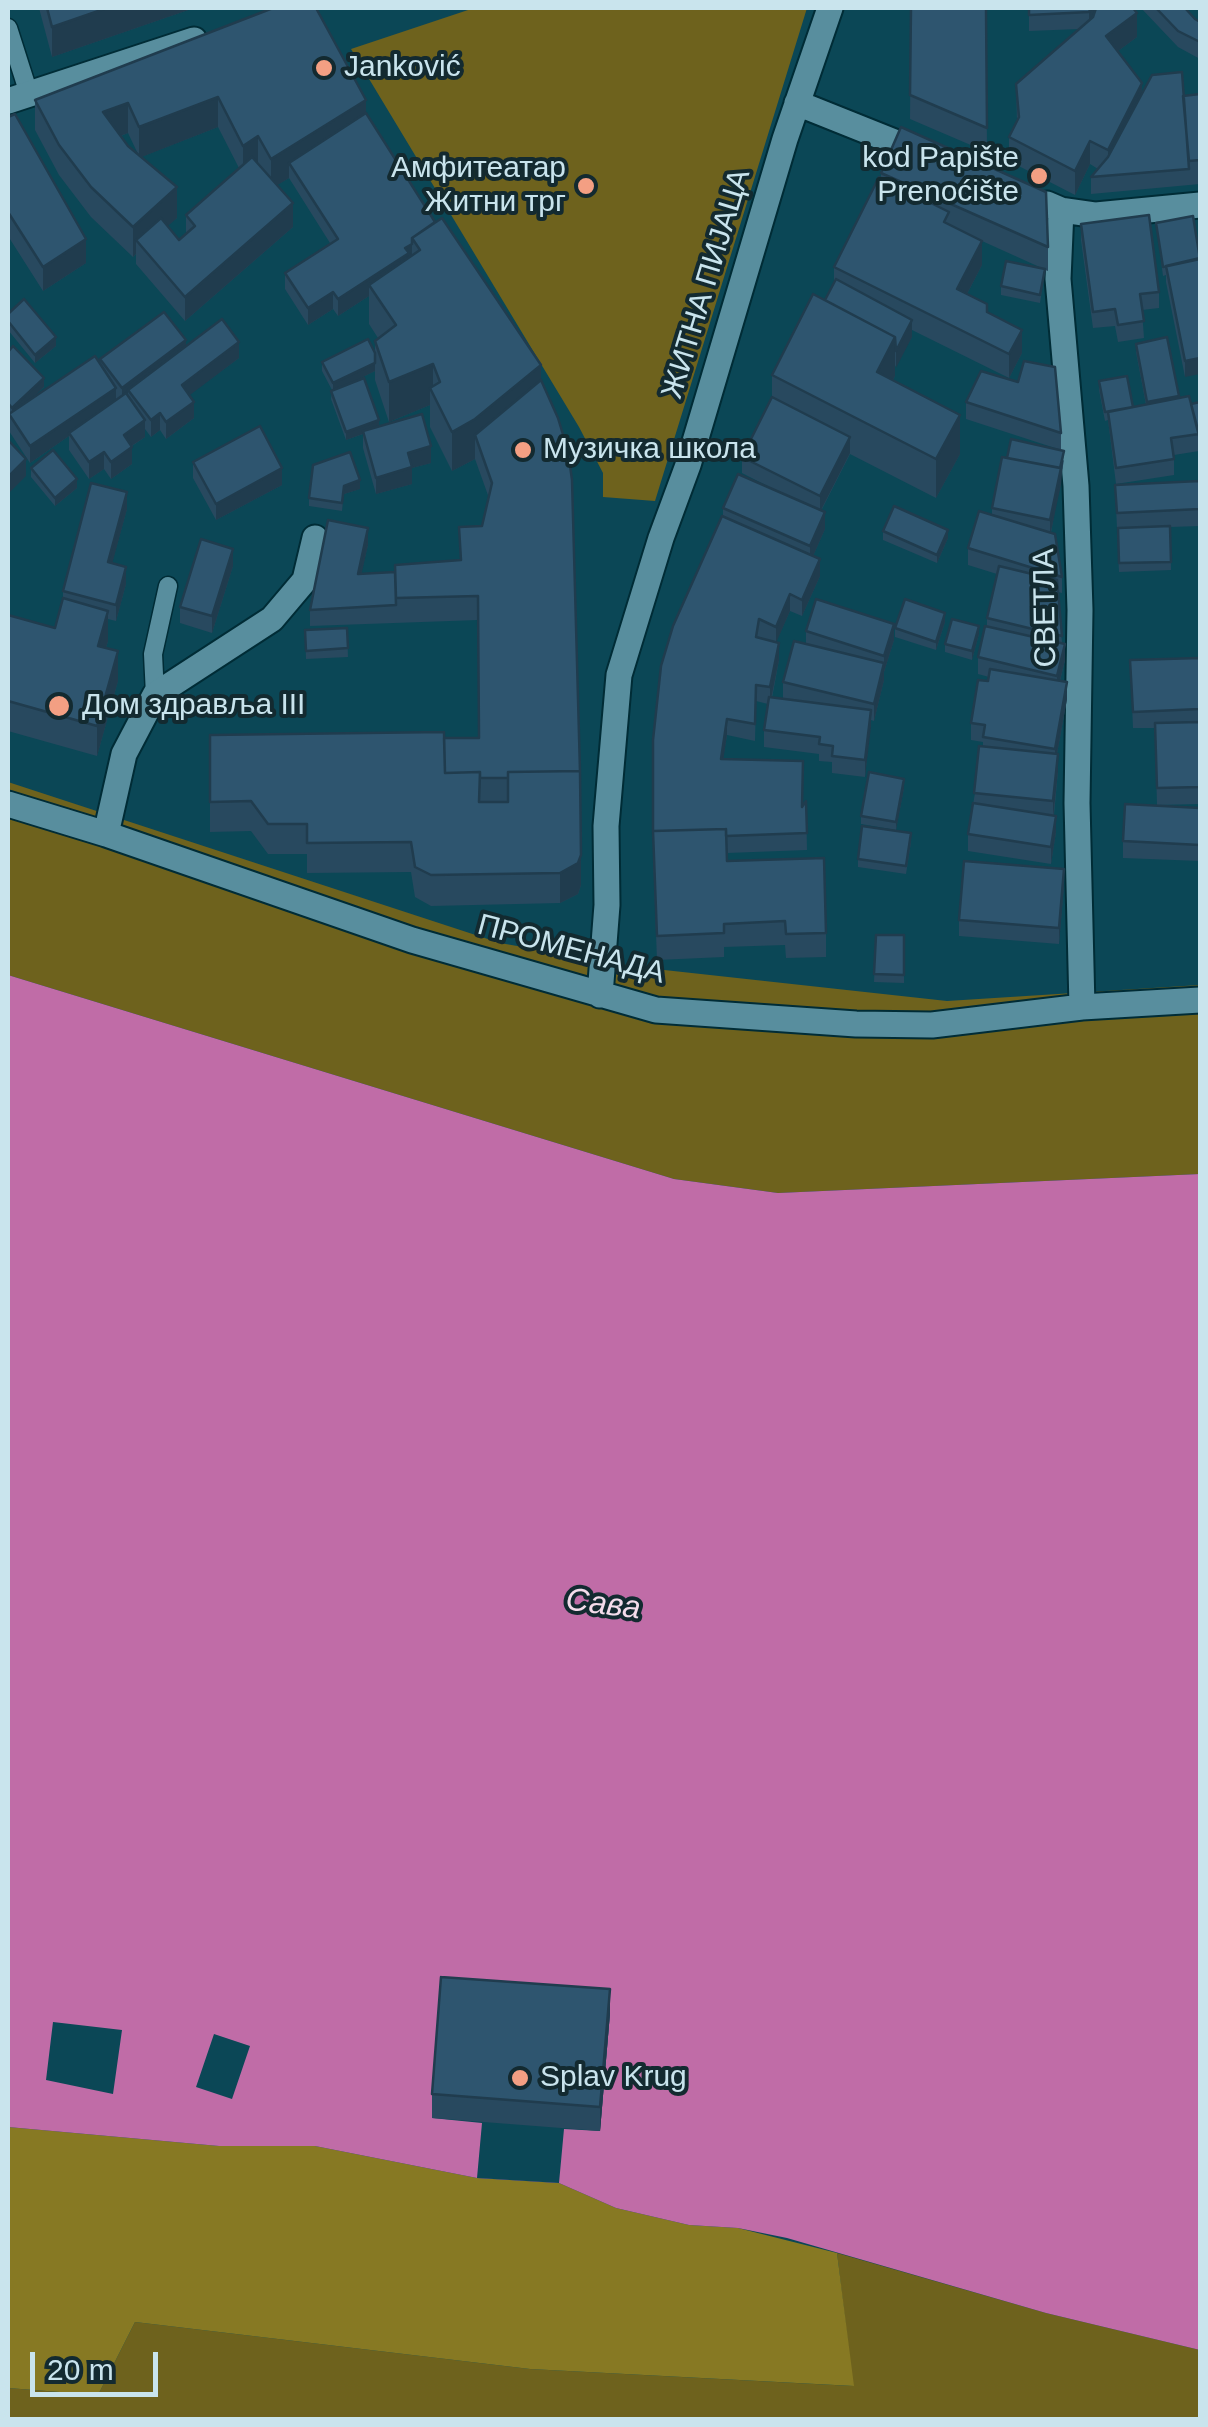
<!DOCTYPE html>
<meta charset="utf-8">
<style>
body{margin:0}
#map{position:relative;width:1208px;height:2427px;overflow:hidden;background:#0b4756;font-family:Arial,sans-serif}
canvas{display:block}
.frame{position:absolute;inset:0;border:10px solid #c9e4ed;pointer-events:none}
.scale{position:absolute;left:30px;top:2352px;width:128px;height:45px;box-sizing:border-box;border:5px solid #c9e4ed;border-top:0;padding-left:12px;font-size:30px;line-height:35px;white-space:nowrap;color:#c9e4ed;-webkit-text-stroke:8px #132a30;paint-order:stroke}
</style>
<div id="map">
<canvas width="1208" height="2427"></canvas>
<div class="frame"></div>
<div class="scale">20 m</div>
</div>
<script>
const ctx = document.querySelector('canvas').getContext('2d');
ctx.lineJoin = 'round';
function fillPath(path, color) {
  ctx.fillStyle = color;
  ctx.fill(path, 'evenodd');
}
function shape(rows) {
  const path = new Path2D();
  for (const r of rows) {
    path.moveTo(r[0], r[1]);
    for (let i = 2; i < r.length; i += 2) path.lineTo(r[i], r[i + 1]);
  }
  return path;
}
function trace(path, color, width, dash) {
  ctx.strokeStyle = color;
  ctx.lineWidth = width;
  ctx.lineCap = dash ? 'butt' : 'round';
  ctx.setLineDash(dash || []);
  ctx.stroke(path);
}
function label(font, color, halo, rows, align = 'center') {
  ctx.font = font + ' Arial,sans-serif';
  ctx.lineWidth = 8;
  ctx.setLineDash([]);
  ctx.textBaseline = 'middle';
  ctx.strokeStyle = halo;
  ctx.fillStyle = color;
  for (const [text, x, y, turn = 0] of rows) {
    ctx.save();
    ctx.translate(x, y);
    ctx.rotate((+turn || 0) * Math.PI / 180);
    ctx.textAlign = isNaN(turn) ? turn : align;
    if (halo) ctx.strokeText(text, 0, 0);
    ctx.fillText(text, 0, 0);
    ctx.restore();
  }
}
fillPath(shape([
 [474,8,807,8,655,501,603,497,603,473,579,427,351,49],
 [8,782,500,943,637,967,947,1001,1200,985,1200,1174,778,1193,674,1179,8,975],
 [837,2253,1046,2313,1200,2350,1200,2420,8,2420,8,2388,98,2395,135,2322,530,2369,853,2386]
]), '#6e621d');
fillPath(shape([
 [8,2127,219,2146,315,2146,477,2178,559,2183,616,2208,689,2225,738,2228,837,2253,854,2386,530,2369,135,2322,98,2395,8,2388]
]), '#877923');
fillPath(shape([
 [8,975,674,1179,778,1193,1200,1174,1200,2350,1046,2313,787,2238,738,2228,689,2225,616,2208,559,2183,477,2178,315,2146,219,2146,8,2127]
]), '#c06ca7');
fillPath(shape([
 [441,2001,610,2013,600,2131,564,2129,559,2183,477,2178,482,2123,432,2118],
 [53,2022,122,2030,113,2094,46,2080],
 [214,2034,250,2046,232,2099,196,2087]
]), '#0b4756');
const service = shape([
 [8,28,29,94],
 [155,695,153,654,168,586]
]);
const minor = shape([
 [8,101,194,40],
 [797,103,927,155],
 [1047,204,1061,210,1096,215,1200,205],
 [1061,210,1058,279,1076,486,1080,610,1077,803,1082,1007],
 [8,804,106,834,412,940,656,1010,856,1024,932,1025,1082,1007,1200,1000],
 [106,834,124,754,155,695,272,619,305,580,315,538],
 [600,995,607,905,606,826,619,675,661,538,688,465,785,139,830,8]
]);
trace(service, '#002c36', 21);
trace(minor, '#002c36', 29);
trace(service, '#588e9e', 18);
trace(minor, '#588e9e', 25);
fillPath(shape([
 [39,8,194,8,52,57],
 [273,8,366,113,435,222,541,380,581,885,578,894,560,903,431,906,415,897,411,872,307,873,307,854,268,854,251,831,210,832,210,735,479,738,478,620,310,626,310,610,368,545,361,574,395,572,460,560,459,527,482,526,489,498,475,459,452,471,430,427,430,405,389,422,375,380,375,371,348,384,379,427,431,463,412,468,412,484,376,494,363,448,363,434,346,440,331,399,332,390,322,371,322,362,375,353,375,341,378,338,369,324,369,296,338,316,333,309,308,325,285,289,285,273,330,243,289,178,277,185,293,227,185,321,136,264,136,254,133,257,91,217,59,175,35,130,35,100],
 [218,127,239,168,186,215,186,234,179,240,167,226,177,218,141,157],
 [128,133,138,154,128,146,121,136],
 [911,8,986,8,987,152,910,119],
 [1029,8,1096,8,1137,37,1118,51,1142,93,1183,96,1200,94,1200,184,1091,194,1091,177,1098,169,1090,164,1075,195,1009,161,1009,137,1017,121,1016,84,1079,29,1029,31],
 [1141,8,1185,8,1195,19,1200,22,1200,59,1178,47],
 [8,117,86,263,43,291,8,236],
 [881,173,1048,247,1048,271,1045,270,1040,303,1001,295,1001,286,1044,269,982,241,982,265,967,294,987,312,1022,353,1009,378,912,330,912,337,895,367,895,376,893,380,960,454,936,498,850,454,821,511,825,529,813,556,820,576,802,616,790,611,776,642,779,660,772,698,783,699,783,682,806,644,806,631,894,640,884,672,884,680,874,721,871,720,865,777,832,773,832,762,819,761,819,754,764,747,764,730,768,704,756,701,755,741,727,735,723,759,802,806,806,801,807,850,727,853,727,861,826,933,826,957,786,958,785,945,724,947,724,957,657,960,653,855,653,740,723,517,723,508,783,494,742,473,742,457,772,397,772,375,825,300,834,284,834,267,881,178],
 [1193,216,1185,377,1166,282,1166,275,1163,276,1156,223],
 [1081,224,1159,292,1159,308,1142,310,1144,338,1118,342,1115,326,1093,328,1081,240],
 [8,314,56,346,35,363,8,330],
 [1167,337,1179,398,1191,404,1200,402,1200,445,1199,445,1199,451,1174,455,1174,475,1116,484,1108,420,1105,421,1099,390,1099,381,1133,407,1146,405,1136,352,1136,344],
 [186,346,239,358,189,395,194,418,166,439,160,430,151,437,145,429,145,437,132,446,132,464,111,479,104,469,89,479,69,450,69,436,30,463,9,431,8,352,44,387,31,399,100,364,100,359],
 [1018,382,1061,433,1061,450,966,419,966,402],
 [1064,460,1051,533,1062,577,1062,593,1058,592,1062,643,1065,660,1060,681,1067,699,1057,754,1058,771,1054,815,1056,832,1051,864,968,851,968,834,983,746,983,742,971,740,971,723,988,681,989,677,978,674,978,657,987,626,987,618,997,574,968,565,968,548,992,515,992,508],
 [193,462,282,485,216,520,193,478],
 [31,468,77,488,55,506,31,477],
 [1200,481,1200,526,1170,527,1171,570,1119,572,1115,485],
 [360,489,344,494,342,511,309,506,309,498],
 [127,509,112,563,126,584,116,621,108,619,108,641,106,648,118,681,97,756,8,731,8,615,55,628,63,598,63,591],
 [883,531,948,538,937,563,883,540],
 [233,566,212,633,180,623,180,607],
 [945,622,936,650,895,637,895,628],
 [347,628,348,657,306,659,305,630],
 [979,634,972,660,945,652,945,644],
 [1200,658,1200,804,1157,805,1155,728,1133,728,1130,660],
 [904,788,896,830,861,824,861,816],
 [1200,808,1200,861,1123,858,1123,841],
 [911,842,906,874,858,867,858,859],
 [1064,885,1059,944,959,936,959,920],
 [876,935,904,935,904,983,874,982],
 [610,2013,600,2131,432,2118,432,2094]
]), '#28495f');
fillPath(shape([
 [107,8,194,8,52,57,52,27],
 [1091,8,1096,8,1089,28,1089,12],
 [1137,13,1137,37,1106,60,1106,36],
 [1142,83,1142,107,1108,174,1108,150],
 [218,97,218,127,139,158,139,127],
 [366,100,366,130,289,163,289,178,271,189,271,159],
 [128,103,128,133,103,142,103,112],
 [258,136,258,166,243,176,243,146],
 [1090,141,1090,164,1075,195,1075,171],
 [177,187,177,218,143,248,136,240,136,254,133,257,133,227],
 [293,203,293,227,185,321,185,297],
 [86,239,86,263,43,291,43,267],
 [982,241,982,265,957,313,957,289],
 [412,244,412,261,369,285,369,296,338,316,338,299],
 [333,292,333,309,308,325,308,308],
 [912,320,912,337,896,368,896,351],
 [1022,330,1022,353,1009,378,1009,354],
 [56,337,56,346,35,363,35,355],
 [895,337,895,376,877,411,877,372],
 [186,340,186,357,128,390,128,399,122,404,122,388],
 [239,342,239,358,182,401,182,385],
 [1200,358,1200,374,1185,377,1185,361],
 [375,363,375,371,333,392,333,383],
 [433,364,433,394,430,388,430,405,389,422,389,382],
 [541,365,541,404,475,435,475,459,452,471,452,432],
 [44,378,44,387,12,417,12,408],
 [116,388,116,404,69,433,69,436,30,463,30,446],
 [194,402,194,418,166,439,166,422],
 [160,413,160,430,151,437,151,420],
 [960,415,960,454,936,498,936,459],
 [145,420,145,437,124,451,124,435],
 [379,420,379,428,346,440,346,432],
 [850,437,850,453,820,512,820,496],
 [431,446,431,463,412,468,412,484,376,494,376,478,408,453],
 [132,447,132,464,111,479,111,462],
 [1064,451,1061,485,1050,536,1050,520],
 [104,452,104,469,89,479,89,462],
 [26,459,26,476,8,494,8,477],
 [282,468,282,485,216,520,216,504],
 [77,479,77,488,55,506,55,498],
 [360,480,360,489,344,494,342,511,344,486],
 [127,492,127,509,108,579,108,562],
 [825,512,825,529,810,563,810,546],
 [368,528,368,545,358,590,358,574],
 [948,530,948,538,937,563,937,555],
 [233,549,233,566,212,633,212,616],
 [820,559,820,576,802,616,802,600],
 [126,567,126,584,116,621,116,605],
 [790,594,790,611,776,643,776,627],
 [108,611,108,641,98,676,98,646],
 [945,613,945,622,936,650,936,642],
 [894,624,894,640,884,672,884,656],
 [979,626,979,634,972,660,972,651],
 [779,643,779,660,770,704,770,687],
 [1065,644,1065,660,1057,692,1057,676],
 [118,651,118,681,97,756,97,726],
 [884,663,884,680,874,721,874,704],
 [1067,682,1067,699,1055,765,1055,749],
 [871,710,871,727,865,777,865,760],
 [727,719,727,735,721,775,721,759],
 [1058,754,1058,771,1053,818,1053,801],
 [904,779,904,788,896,830,896,822],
 [1056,816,1056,832,1051,864,1051,847],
 [581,855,581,885,578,894,560,903,560,873],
 [1064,869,1064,885,1059,944,1059,928],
 [610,1989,610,2013,600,2131,600,2107]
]), '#203c4e');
const building = shape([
 [47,8,107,8,52,27,47,8],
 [273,8,316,8,366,100,271,159,258,136,243,146,218,97,139,127,128,103,103,112,128,146,177,187,133,227,91,187,59,145,35,100,273,8],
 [911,8,986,8,987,128,910,95,911,8],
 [1029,8,1091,8,1089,12,1029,15,1029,8],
 [1096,8,1133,8,1137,13,1106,36,1142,83,1108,150,1090,141,1075,171,1009,137,1019,117,1016,84,1093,17,1096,8],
 [1156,8,1185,8,1195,19,1200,22,1200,42,1178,31,1156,8],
 [1182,72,1189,169,1091,177,1108,157,1152,75,1182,72],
 [1200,94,1200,160,1189,161,1183,96,1200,94],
 [366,113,435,222,412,238,412,244,405,248,409,253,338,299,333,292,308,308,285,273,338,239,289,163,366,113],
 [15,114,86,239,43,267,8,212,8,117,15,114],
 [901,127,1046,192,1048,247,881,173,901,127],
 [252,157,293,203,185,297,136,240,161,218,179,240,195,226,186,215,252,157],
 [879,177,949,212,944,222,982,241,957,289,987,304,987,312,1022,330,1009,354,834,267,879,177],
 [1149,215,1159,292,1140,294,1144,321,1118,325,1115,309,1093,312,1081,224,1149,215],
 [1193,216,1200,259,1163,267,1156,223,1193,216],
 [442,218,541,365,475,419,452,432,430,388,440,382,433,364,389,382,375,341,396,325,369,285,420,250,412,238,442,218],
 [1200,258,1200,358,1185,361,1166,266,1200,258],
 [1006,261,1045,269,1040,295,1001,286,1006,261],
 [836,279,912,320,896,351,895,337,825,300,836,279],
 [813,294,895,337,877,372,960,415,936,459,772,375,813,294],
 [24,299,56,337,35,355,8,321,8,314,24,299],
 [164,312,186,340,122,388,100,359,164,312],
 [222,319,239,342,182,385,194,402,166,422,160,413,151,420,128,390,222,319],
 [1167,337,1179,396,1147,402,1136,344,1167,337],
 [368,339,375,353,375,363,333,383,322,362,368,339],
 [13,346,44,378,12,408,8,403,8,352,13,346],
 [95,356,116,388,30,446,9,414,95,356],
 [1024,361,1055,367,1061,433,966,402,981,371,1018,382,1024,361],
 [1127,376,1133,407,1105,412,1099,381,1127,376],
 [364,378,379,420,346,432,331,391,364,378],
 [541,380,558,418,568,451,572,480,580,771,508,772,508,778,480,778,480,772,445,773,444,738,479,738,478,596,396,598,395,565,461,560,459,527,482,526,492,483,475,435,541,380],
 [126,393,145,420,124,435,132,447,111,462,104,452,89,462,69,433,126,393],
 [1189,396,1199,434,1171,438,1174,459,1116,468,1108,412,1189,396],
 [772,397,850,437,820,496,742,457,772,397],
 [1200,402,1200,436,1199,436,1191,404,1200,402],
 [422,414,431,446,408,453,412,467,376,478,363,431,422,414],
 [260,426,282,468,216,504,193,462,260,426],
 [1011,439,1064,451,1060,468,1007,458,1011,439],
 [8,440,26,459,8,477,8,440],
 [53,450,77,479,55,498,31,468,53,450],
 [350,452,360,480,344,486,342,503,309,498,313,465,350,452],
 [1002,457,1061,468,1050,520,992,508,1002,457],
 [738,474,825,512,810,546,723,508,738,474],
 [1200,481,1200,509,1117,513,1115,485,1200,481],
 [91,483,127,492,108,562,126,567,116,605,63,591,91,483],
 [894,506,948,530,937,555,883,531,894,506],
 [979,511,1055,534,1062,577,968,548,979,511],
 [722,516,820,559,802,600,790,594,776,627,759,619,756,637,779,643,770,687,756,685,755,724,727,719,721,759,803,761,802,807,806,801,807,833,726,836,726,829,653,831,653,740,661,666,673,626,722,516],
 [328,520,368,528,358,574,395,572,396,605,310,610,328,520],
 [1170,526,1171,562,1119,563,1118,528,1170,526],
 [201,539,233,549,212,616,180,607,201,539],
 [999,566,1057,580,1062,636,987,618,999,566],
 [63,598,108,611,98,646,118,651,97,726,8,701,8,615,55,628,63,598],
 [816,599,894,624,884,656,806,631,816,599],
 [905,599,945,613,936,642,895,628,905,599],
 [952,619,979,626,972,651,945,644,952,619],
 [985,626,1065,644,1057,676,978,657,985,626],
 [347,628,348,648,306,651,305,630,347,628],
 [794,641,884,663,874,704,783,682,794,641],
 [1200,658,1200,709,1133,712,1130,660,1200,658],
 [990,669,1067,682,1055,749,983,737,985,725,971,723,978,680,988,681,990,669],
 [769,697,871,710,865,760,832,756,833,746,819,744,820,737,764,730,769,697],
 [1200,722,1200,787,1157,788,1155,723,1200,722],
 [444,732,445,773,480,772,479,802,508,802,508,772,580,771,581,855,578,863,560,873,431,875,415,867,411,842,307,843,307,824,268,824,251,801,210,802,210,735,444,732],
 [979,746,1058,754,1053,801,974,793,979,746],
 [869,772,904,779,896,822,861,816,869,772],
 [973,803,1056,816,1051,847,968,834,973,803],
 [1125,804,1200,808,1200,845,1123,841,1125,804],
 [862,826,911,833,906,866,858,859,862,826],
 [726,829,727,861,824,858,826,933,786,934,785,921,724,924,724,933,657,936,653,831,726,829],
 [964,861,1064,869,1059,928,959,920,964,861],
 [876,935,904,935,904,975,874,974,876,935],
 [441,1977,610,1989,600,2107,432,2094,441,1977]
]);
fillPath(building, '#2e556f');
trace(building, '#203c4e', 2.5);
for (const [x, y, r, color] of [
 [324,68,10,"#f39f83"],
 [1039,176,10,"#f39f83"],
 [586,186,10,"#f39f83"],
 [523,450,10,"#f39f83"],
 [59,706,12,"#f39f83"],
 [520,2078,10,"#f39f83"]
]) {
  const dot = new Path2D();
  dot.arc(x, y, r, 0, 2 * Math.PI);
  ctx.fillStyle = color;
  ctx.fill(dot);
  trace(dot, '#132a30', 4);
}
label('30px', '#c9e4ed', '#132a30', [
 ["Janković",344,68],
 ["kod Papište",1019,159,"right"],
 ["Prenoćište",1019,193,"right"],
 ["Амфитеатар",566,169,"right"],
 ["Житни трг",566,203,"right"],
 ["Музичка школа",543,450],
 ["Дом здравља III",82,706],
 ["Splav Krug",540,2078]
], 'left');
label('30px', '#c9e4ed', '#132a30', [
 ["ЖИТНА ПИЈАЦА",707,284,-73],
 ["СВЕТЛА",1046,608,-91],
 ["ПРОМЕНАДА",571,950,15]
]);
label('italic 32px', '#f4dceb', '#132a30', [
 ["Сава",603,1605,7]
]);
</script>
